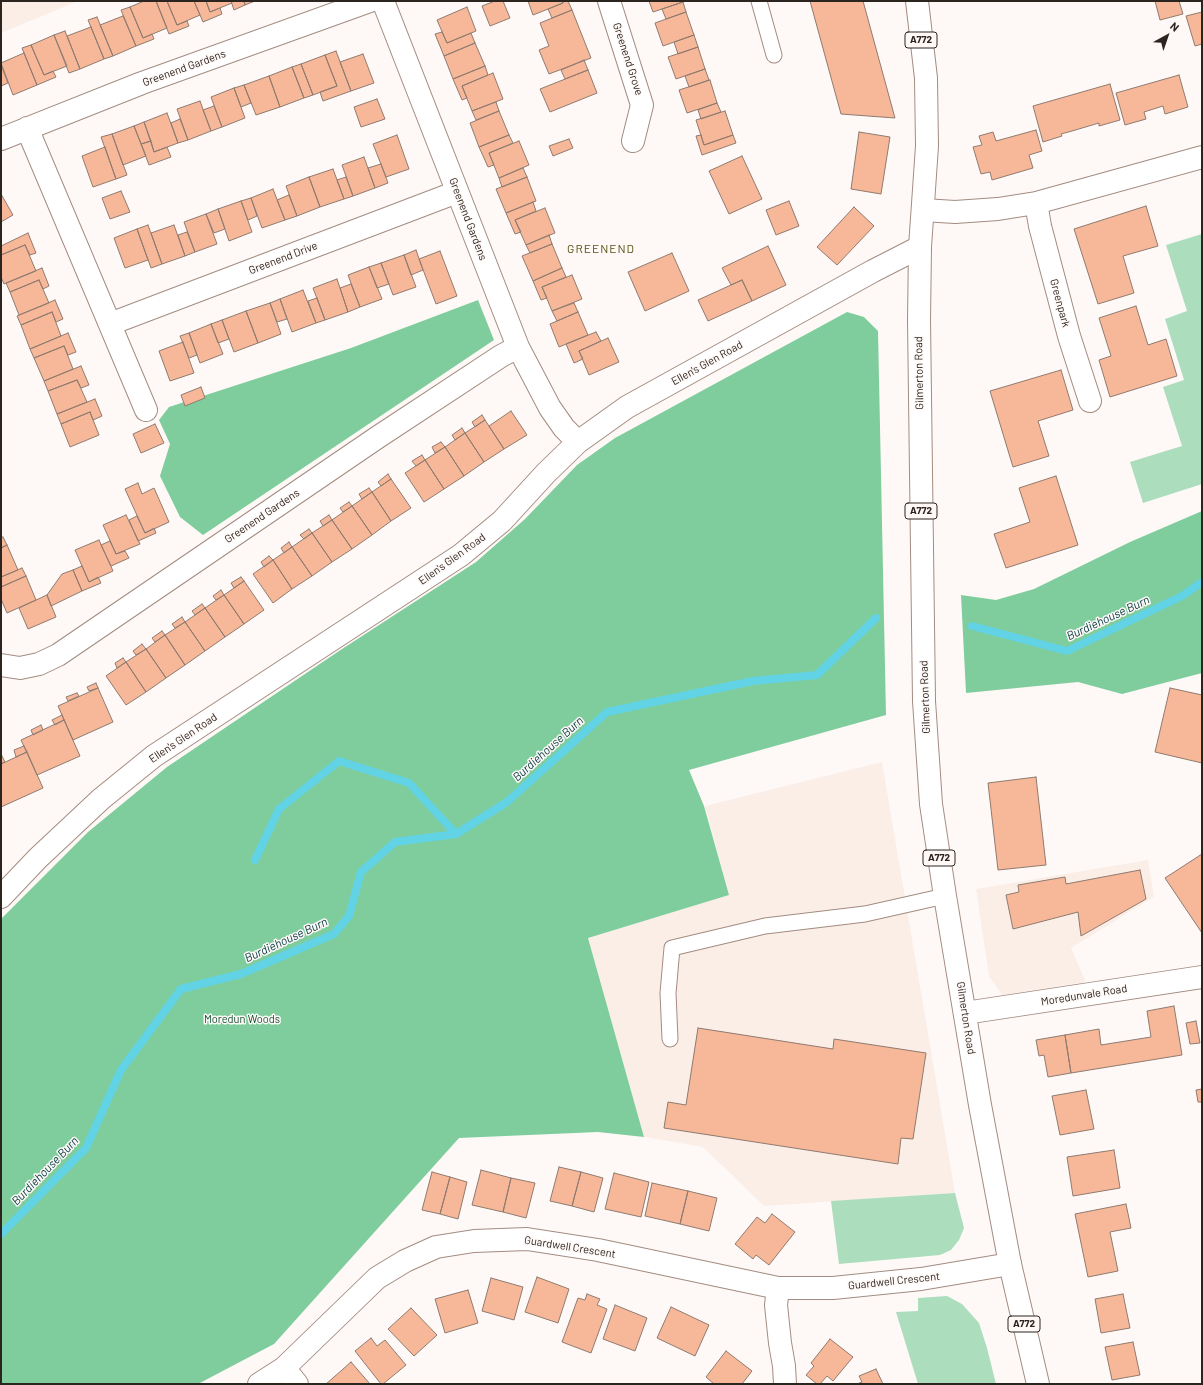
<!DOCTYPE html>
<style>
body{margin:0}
#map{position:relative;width:1203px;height:1385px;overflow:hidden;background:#fef9f7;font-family:Barlow,sans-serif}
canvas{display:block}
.frame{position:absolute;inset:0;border:2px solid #2c241f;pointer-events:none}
.north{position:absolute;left:1147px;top:16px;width:40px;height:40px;-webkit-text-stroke:3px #fef9f7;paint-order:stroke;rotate:40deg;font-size:11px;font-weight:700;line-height:16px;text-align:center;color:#2c241f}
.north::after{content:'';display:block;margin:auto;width:14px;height:18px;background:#2c241f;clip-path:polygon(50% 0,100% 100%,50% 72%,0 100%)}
</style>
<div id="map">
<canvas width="1203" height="1385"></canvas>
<div class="frame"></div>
<div class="north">N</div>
</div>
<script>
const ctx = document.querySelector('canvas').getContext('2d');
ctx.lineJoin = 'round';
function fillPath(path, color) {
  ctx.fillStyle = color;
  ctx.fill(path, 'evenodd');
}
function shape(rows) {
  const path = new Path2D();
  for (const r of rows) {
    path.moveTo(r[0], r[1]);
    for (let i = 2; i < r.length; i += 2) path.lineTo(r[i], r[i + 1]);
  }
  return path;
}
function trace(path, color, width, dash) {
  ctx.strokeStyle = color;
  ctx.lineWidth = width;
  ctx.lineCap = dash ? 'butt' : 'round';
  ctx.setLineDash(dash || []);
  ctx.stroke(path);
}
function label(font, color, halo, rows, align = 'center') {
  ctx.font = font + ' Barlow,sans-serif';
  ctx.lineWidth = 3;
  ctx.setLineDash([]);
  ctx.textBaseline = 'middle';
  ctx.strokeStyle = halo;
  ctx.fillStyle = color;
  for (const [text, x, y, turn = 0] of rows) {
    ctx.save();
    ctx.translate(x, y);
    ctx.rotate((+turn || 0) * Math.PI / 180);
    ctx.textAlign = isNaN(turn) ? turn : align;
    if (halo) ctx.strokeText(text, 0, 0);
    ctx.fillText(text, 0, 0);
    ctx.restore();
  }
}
fillPath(shape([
 [1,1,78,1,1,33],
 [882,762,955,1193,764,1206,703,1147,644,1137,588,938,729,895,705,806],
 [1148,860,1154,897,1071,948,1086,982,1002,995,989,976,976,889]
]), '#fbeee7');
fillPath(shape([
 [1202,234,1202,484,1143,503,1130,462,1182,446,1163,387,1184,380,1165,319,1187,311,1166,245],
 [955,1193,964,1228,959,1240,951,1250,940,1255,839,1264,831,1201],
 [947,1296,962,1304,979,1323,987,1348,996,1384,918,1384,896,1312,918,1311,918,1298]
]), '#acddbc');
fillPath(shape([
 [478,300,494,340,203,535,180,517,160,476,170,444,159,420,169,407,351,348],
 [847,312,864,317,878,331,886,715,689,770,704,806,729,895,588,938,644,1137,598,1132,459,1138,274,1344,198,1384,1,1384,1,919,88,832,167,767,339,651,476,562,525,519,577,465,615,438],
 [1202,511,1202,673,1122,694,1078,682,966,693,961,595,996,600,1034,589,1130,542]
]), '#7fcd9c');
trace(shape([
 [972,626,1067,651,1182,596,1202,582],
 [255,860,279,809,339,761,409,783,456,834],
 [1,1234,86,1148,121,1070,181,989,241,974,334,934,349,916,361,872,395,842,456,834,507,802,607,712,753,681,817,675,876,618]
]), '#62d3e5', 8);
const building = shape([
 [144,1,156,1,167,28,143,38,130,7,144,1],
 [156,1,167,1,177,25,187,21,189,26,169,34,156,1],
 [167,1,194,1,200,15,177,25,167,1],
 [194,1,206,1,210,12,220,8,222,14,203,22,194,1],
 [206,1,231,1,232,3,210,12,206,1],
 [231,1,244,1,245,5,234,10,231,1],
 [244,1,255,1,245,5,244,1],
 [495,1,503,1,510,18,490,26,482,6,495,1],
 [528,1,563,1,563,3,533,15,528,1],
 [563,1,568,1,572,10,552,18,548,9,563,3,563,1],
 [649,1,682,1,683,2,653,12,649,1],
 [810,1,863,1,895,118,841,114,810,1],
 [1155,1,1179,1,1183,14,1160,20,1155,1],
 [683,2,686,12,666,19,662,9,683,2],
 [130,7,143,38,152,34,154,39,136,46,121,10,130,7],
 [467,7,476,31,447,43,437,20,467,7],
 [572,10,591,58,549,74,539,50,549,46,540,23,572,10],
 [686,12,694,35,663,46,655,23,686,12],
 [1202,12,1202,44,1195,46,1186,16,1202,12],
 [123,16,136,46,113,56,100,25,123,16],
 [97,17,113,56,104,59,88,20,97,17],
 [91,27,104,59,80,69,67,36,91,27],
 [65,31,80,69,69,73,54,35,65,31],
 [442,32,447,43,471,33,475,43,444,56,435,34,442,32],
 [54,35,67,66,44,75,31,45,54,35],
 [694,35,698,47,678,54,674,42,694,35],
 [475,43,485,66,453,79,444,56,475,43],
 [31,45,44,75,53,71,56,77,37,85,22,48,31,45],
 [698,47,705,69,676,79,668,57,698,47],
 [336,51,351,91,323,101,320,92,337,86,325,55,336,51],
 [24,53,37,85,13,95,1,63,24,53],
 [363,54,374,83,351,91,340,62,363,54],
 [325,55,337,86,313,95,301,64,325,55],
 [584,60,588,70,565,79,561,70,584,60],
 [301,64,313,95,304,98,292,67,301,64],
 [1,65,8,83,1,86,1,65],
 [485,66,488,75,462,86,467,98,462,100,453,79,485,66],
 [292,67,304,98,280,107,269,76,292,67],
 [705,69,709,80,689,87,685,76,705,69],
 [588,70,597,93,550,112,540,89,588,70],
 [493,73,503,99,472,111,462,86,493,73],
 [1179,75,1188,107,1165,114,1163,106,1144,112,1146,119,1125,125,1116,93,1179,75],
 [269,76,280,107,256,115,244,85,269,76],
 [710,80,717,103,687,113,679,90,710,80],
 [1110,84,1120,120,1099,126,1099,123,1072,131,1061,134,1062,136,1043,142,1033,106,1110,84],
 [244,85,251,103,241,107,234,88,244,85],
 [234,88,245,118,222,127,211,97,234,88],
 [377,99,385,119,361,127,354,107,377,99],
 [200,101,211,131,188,140,177,109,200,101],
 [496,102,499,111,476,120,472,111,496,102],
 [717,103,721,112,701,119,698,110,717,103],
 [214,106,222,127,211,131,203,110,214,106],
 [499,111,509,135,479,147,470,123,499,111],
 [725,111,733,135,704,145,696,120,725,111],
 [167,113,178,143,154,152,144,122,167,113],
 [180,119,188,140,178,143,171,123,180,119],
 [144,122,151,141,141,144,134,126,144,122],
 [134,126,146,156,123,165,112,134,134,126],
 [1036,130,1042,151,1029,155,1033,168,992,180,990,172,981,174,973,147,982,145,979,136,993,132,996,141,1036,130],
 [859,132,890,137,881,194,851,189,859,132],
 [112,134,127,175,116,179,101,137,112,134],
 [397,135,409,169,386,177,373,144,397,135],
 [509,135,513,143,489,153,494,165,488,167,479,147,509,135],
 [701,135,704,145,733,135,736,143,702,155,696,136,701,135],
 [569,139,573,148,553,156,549,146,569,139],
 [151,141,154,152,167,147,171,157,149,165,141,144,151,141],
 [519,141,529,165,499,178,489,153,519,141],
 [105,147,116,179,93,187,82,156,105,147],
 [742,156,762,199,729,214,709,171,742,156],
 [364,157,375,188,353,196,342,165,364,157],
 [381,164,388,183,375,188,368,168,381,164],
 [523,168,527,177,502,187,499,178,523,168],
 [333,169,344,199,320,207,309,177,333,169],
 [309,177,320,207,297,216,286,186,309,177],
 [346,177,353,196,344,199,337,180,346,177],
 [527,177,536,201,506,213,496,189,527,177],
 [273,189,285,220,262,228,251,198,273,189],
 [121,191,130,212,110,219,102,198,121,191],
 [1,194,13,215,1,222,1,194],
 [289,195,297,216,285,220,277,200,289,195],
 [251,198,257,216,248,220,241,201,251,198],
 [241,201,252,232,229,241,218,209,241,201],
 [789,201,799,226,776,235,766,210,789,201],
 [533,202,536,211,515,220,521,232,515,234,506,213,533,202],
 [1146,206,1158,246,1123,256,1134,293,1098,304,1074,229,1146,206],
 [854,207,874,226,837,265,817,247,854,207],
 [545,208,555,233,526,245,515,220,545,208],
 [218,209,225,229,214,233,206,214,218,209],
 [206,214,217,244,195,252,184,222,206,214],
 [148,225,162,264,151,268,137,229,148,225],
 [174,225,185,256,162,264,151,233,174,225],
 [137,229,148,260,125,268,114,238,137,229],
 [187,232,195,252,185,256,178,235,187,232],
 [28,233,36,253,30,255,25,245,1,255,1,246,28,233],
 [549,235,552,244,530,253,526,245,549,235],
 [552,244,562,268,533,281,522,256,552,244],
 [25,245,36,271,4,284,1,277,1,255,25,245],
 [768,246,786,285,752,301,742,280,731,285,722,268,768,246],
 [416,250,423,270,411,275,404,255,416,250],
 [440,251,457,296,436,304,419,259,440,251],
 [672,253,689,291,645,311,628,272,672,253],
 [404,255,416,287,393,295,381,263,404,255],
 [381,263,389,284,377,288,369,267,381,263],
 [369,267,382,299,360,307,348,275,369,267],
 [42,268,49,286,43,289,39,280,10,292,6,283,42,268],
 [562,268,566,277,542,287,547,298,541,300,533,281,562,268],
 [572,275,582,299,552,311,542,287,572,275],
 [337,279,348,312,325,320,313,288,337,279],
 [39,280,49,303,19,315,10,292,39,280],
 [742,280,752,301,708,321,698,300,742,280],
 [351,284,360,307,348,312,340,288,351,284],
 [303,290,316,323,292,332,280,299,303,290],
 [317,298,325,320,316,323,308,301,317,298],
 [280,299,287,319,277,322,270,303,280,299],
 [55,300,63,319,56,322,52,312,21,325,17,316,55,300],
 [270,303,281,334,258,343,246,311,270,303],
 [574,303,578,312,557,321,552,311,574,303],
 [1136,306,1148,345,1166,339,1177,376,1110,397,1099,360,1111,356,1099,318,1136,306],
 [246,311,258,343,234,352,222,320,246,311],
 [52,312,61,336,30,349,21,325,52,312],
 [578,312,588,335,559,347,550,324,578,312],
 [222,320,229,339,218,343,211,324,222,320],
 [211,324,223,354,200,363,189,333,211,324],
 [596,332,601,341,579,351,583,359,574,363,566,344,596,332],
 [68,333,76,352,68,355,64,346,34,358,30,349,68,333],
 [189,333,197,355,189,358,180,336,189,333],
 [608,338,619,362,589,375,579,351,608,338],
 [183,342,194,373,170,381,159,351,183,342],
 [64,346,73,369,44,381,34,358,64,346],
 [81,366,89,385,81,388,77,380,48,391,44,381,81,366],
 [1061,370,1073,410,1038,421,1049,456,1013,467,990,391,1061,370],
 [77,380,87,402,57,414,48,391,77,380],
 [201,387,205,398,185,406,181,395,201,387],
 [95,399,102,416,93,420,90,412,61,424,57,414,95,399],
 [511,411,527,435,504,449,489,426,511,411],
 [90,412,99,435,70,447,61,424,90,412],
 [482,415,485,420,475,427,472,422,482,415],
 [485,420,504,449,484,462,465,433,485,420],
 [155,424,164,443,141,453,133,434,155,424],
 [462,428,465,433,455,440,452,435,462,428],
 [465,433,484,462,464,476,445,447,465,433],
 [441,442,445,447,435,453,432,447,441,442],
 [445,447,464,476,444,489,425,460,445,447],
 [422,455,425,460,416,466,412,461,422,455],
 [425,460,444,489,424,502,405,473,425,460],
 [388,474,391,479,381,486,378,482,388,474],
 [1056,476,1078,545,1006,568,994,534,1030,522,1019,488,1056,476],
 [391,479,411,508,391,521,372,492,391,479],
 [138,483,142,494,154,488,169,522,145,533,125,489,138,483],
 [369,488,372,492,362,499,359,494,369,488],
 [372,492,391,521,372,535,352,506,372,492],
 [349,502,352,506,343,512,340,508,349,502],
 [352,506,372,535,352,549,332,520,352,506],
 [126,515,140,544,116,554,103,525,126,515],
 [329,515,332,520,323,526,320,521,329,515],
 [137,516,145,533,154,528,156,533,138,541,129,520,137,516],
 [332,520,352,549,332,562,312,533,332,520],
 [309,529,312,533,304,539,300,535,309,529],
 [312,533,332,562,312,576,292,547,312,533],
 [3,537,7,545,1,548,1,538,3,537],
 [99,540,113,571,89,582,75,550,99,540],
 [110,541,116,554,125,551,129,558,111,566,101,545,110,541],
 [289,542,292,547,284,553,281,548,289,542],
 [7,545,18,570,1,577,1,548,7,545],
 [292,547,312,576,292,589,273,560,292,547],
 [269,556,273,560,264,567,261,562,269,556],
 [273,560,292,589,273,603,253,574,273,560],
 [82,566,89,582,98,577,101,583,82,591,73,570,82,566],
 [22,568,26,576,1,587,1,577,22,568],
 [73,570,82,591,51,606,47,595,62,574,73,570],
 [26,576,36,600,7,613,1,599,1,587,26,576],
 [241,577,244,581,234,588,231,583,241,577],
 [244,581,264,610,244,624,224,595,244,581],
 [221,590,224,595,216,600,213,596,221,590],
 [47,595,56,617,28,629,19,608,47,595],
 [224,595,244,624,225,637,205,608,224,595],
 [202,604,205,608,195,615,192,611,202,604],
 [205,608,225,637,205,651,185,622,205,608],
 [182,617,185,622,175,628,172,624,182,617],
 [185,622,205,651,185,665,165,635,185,622],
 [162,631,165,635,155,642,152,638,162,631],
 [165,635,185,665,166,678,146,649,165,635],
 [142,644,146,649,136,655,133,651,142,644],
 [146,649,166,678,146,692,126,662,146,649],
 [123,658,126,662,117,668,115,663,123,658],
 [126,662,146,692,126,705,106,676,126,662],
 [96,683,98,688,89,691,87,687,96,683],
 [98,688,113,722,73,740,58,706,98,688],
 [1170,688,1202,695,1202,763,1155,752,1170,688],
 [77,693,79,696,68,701,66,697,77,693],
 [62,715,64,720,55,725,52,720,62,715],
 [64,720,80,756,37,775,21,740,64,720],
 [41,725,43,730,33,735,31,730,41,725],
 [24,746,27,752,16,757,14,750,24,746],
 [27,752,43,788,1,807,1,764,27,752],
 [2,756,5,762,1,764,1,757,2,756],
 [1036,777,1046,865,998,870,988,783,1036,777],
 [1202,854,1202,933,1165,878,1202,854],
 [1140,870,1146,899,1081,936,1078,912,1013,929,1006,895,1019,892,1018,885,1065,877,1066,884,1140,870],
 [1174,1006,1182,1055,1071,1073,1065,1035,1099,1029,1101,1045,1151,1037,1147,1011,1174,1006],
 [1196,1021,1200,1043,1190,1044,1186,1023,1196,1021],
 [698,1028,833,1049,834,1039,926,1053,913,1139,901,1138,898,1164,664,1128,668,1102,686,1105,698,1028],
 [1065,1035,1071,1073,1048,1077,1044,1055,1039,1056,1036,1040,1065,1035],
 [1202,1089,1202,1102,1198,1102,1196,1090,1202,1089],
 [1086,1090,1094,1129,1060,1135,1052,1096,1086,1090],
 [1114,1150,1120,1188,1073,1196,1067,1157,1114,1150],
 [559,1167,581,1172,572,1206,550,1201,559,1167],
 [481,1170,511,1178,503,1212,472,1205,481,1170],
 [432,1172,450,1177,440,1214,422,1210,432,1172],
 [581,1172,603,1178,594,1212,572,1206,581,1172],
 [614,1173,649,1182,641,1217,605,1209,614,1173],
 [450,1177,467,1182,458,1219,440,1214,450,1177],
 [511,1178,535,1183,526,1218,503,1212,511,1178],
 [652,1183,688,1191,680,1224,645,1216,652,1183],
 [688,1191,717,1198,709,1231,680,1224,688,1191],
 [1126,1204,1131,1228,1110,1232,1118,1271,1088,1277,1075,1214,1126,1204],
 [772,1214,795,1232,769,1265,756,1255,753,1259,735,1244,757,1217,765,1223,772,1214],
 [537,1277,569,1289,558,1323,525,1312,537,1277],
 [491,1278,523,1287,514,1320,482,1311,491,1278],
 [468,1290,478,1323,445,1333,435,1299,468,1290],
 [587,1294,600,1299,597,1305,607,1309,591,1353,562,1342,578,1298,585,1300,587,1294],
 [1123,1294,1130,1328,1101,1333,1095,1299,1123,1294],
 [615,1305,647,1318,635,1351,603,1339,615,1305],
 [671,1307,709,1325,695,1356,657,1338,671,1307],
 [411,1308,437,1335,414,1356,388,1329,411,1308],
 [371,1338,377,1346,385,1340,406,1365,383,1384,381,1384,355,1351,371,1338],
 [830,1339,853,1357,833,1381,827,1376,820,1384,817,1384,806,1375,814,1366,811,1363,830,1339],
 [1133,1342,1140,1375,1112,1380,1105,1347,1133,1342],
 [726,1351,752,1371,742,1384,714,1384,706,1377,726,1351],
 [351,1362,370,1384,326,1384,342,1370,351,1362],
 [876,1369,883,1384,857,1384,862,1382,859,1376,876,1369]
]);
fillPath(building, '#f6b898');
trace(building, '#907a6f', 1);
const service = shape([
 [759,1,774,55],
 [670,1039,668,993,672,948,765,926,865,914,945,896]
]);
const minor = shape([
 [383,1,518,347,550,408,564,428,578,442],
 [609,1,642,105,633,141],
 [27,128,146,410],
 [1,139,142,83,370,1],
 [1036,203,1040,226,1069,336,1090,401],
 [923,210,955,212,998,209,1036,203,1202,157],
 [110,324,457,192],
 [1,665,20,668,39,664,58,655,378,437,501,356,518,347],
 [1,897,38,858,101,799,154,756,461,555,502,521,546,473,578,442,627,407,873,271,920,247],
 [965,1013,1202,977],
 [778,1288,776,1305,780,1343,784,1366,785,1384],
 [284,1368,297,1384],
 [259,1384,284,1368,377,1278,405,1261,436,1247,474,1241,527,1239,598,1250,778,1288,833,1288,921,1279,1010,1264]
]);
const primary = shape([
 [917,1,926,78,927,146,920,247,919,320,924,701,931,804,945,896,980,1105,1010,1264,1038,1384]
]);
trace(service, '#a38c81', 17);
trace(minor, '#a38c81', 24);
trace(primary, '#a38c81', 24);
trace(service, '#fff', 15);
trace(minor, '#fff', 22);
trace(primary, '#fff', 22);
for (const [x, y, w] of [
 [921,40,32],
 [921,511,32],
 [939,858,32],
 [1024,1324,32]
]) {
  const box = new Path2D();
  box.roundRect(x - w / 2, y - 8, w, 16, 3);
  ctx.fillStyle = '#fef9f7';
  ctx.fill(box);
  trace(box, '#2c241f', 1);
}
label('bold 10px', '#2c241f', null, [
 ["A772",921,40],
 ["A772",921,511],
 ["A772",939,858],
 ["A772",1024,1324]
]);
label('11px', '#2c241f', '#fef9f7', [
 ["Greenend Grove",628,59,72],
 ["Greenend Gardens",184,68,-20],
 ["Greenend Gardens",468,219,69],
 ["Greenend Drive",283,258,-21],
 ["Greenpark",1060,303,75],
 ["Ellen's Glen Road",707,363,-29],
 ["Gilmerton Road",919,373,-91],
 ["Greenend Gardens",262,516,-34],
 ["Ellen's Glen Road",452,559,-36],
 ["Gilmerton Road",925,697,-92],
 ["Ellen's Glen Road",183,738,-34],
 ["Moredunvale Road",1084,995,-9],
 ["Gilmerton Road",966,1018,81],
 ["Guardwell Crescent",570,1247,9],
 ["Guardwell Crescent",894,1281,-6]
]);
label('11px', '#114d2e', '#fef9f7', [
 ["Moredun Woods",242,1019]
]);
ctx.letterSpacing = '1px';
label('12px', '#565214', '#fef9f7', [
 ["GREENEND",601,249]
]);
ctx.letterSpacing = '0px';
label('italic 12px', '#0a4047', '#fef9f7', [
 ["Burdiehouse Burn",1108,618,-25],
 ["Burdiehouse Burn",548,749,-42],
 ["Burdiehouse Burn",286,940,-25],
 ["Burdiehouse Burn",45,1171,-46]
]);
</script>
